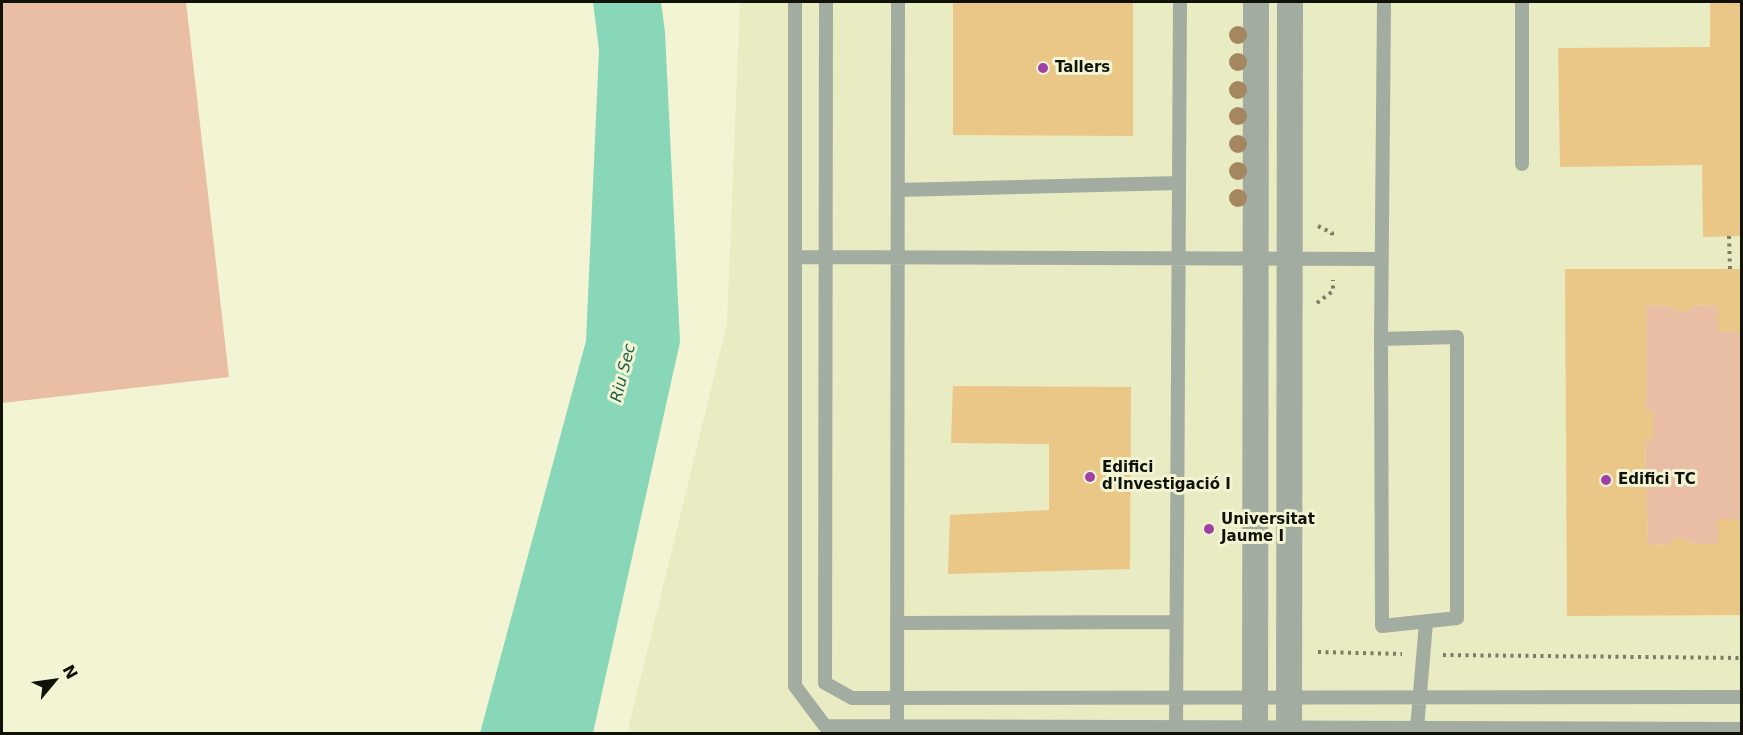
<!DOCTYPE html>
<meta charset="utf-8">
<style>
body{margin:0}
#map{position:relative;width:1743px;height:735px;overflow:hidden;background:#f2f4d3;font-family:"DejaVu Sans",sans-serif}
canvas{display:block}
.frame{position:absolute;inset:0;border:3px solid #111207;pointer-events:none}
.north{position:absolute;left:24px;top:651px;width:60px;height:60px;-webkit-text-stroke:4px #f2f4d3;paint-order:stroke;rotate:61deg;font-size:16px;font-weight:700;line-height:24px;text-align:center;color:#111207}
.north::after{content:'';display:block;margin:auto;width:21px;height:27px;background:#111207;clip-path:polygon(50% 0,100% 100%,50% 72%,0 100%)}
</style>
<div id="map">
<canvas width="1743" height="735"></canvas>
<div class="frame"></div>
<div class="north">N</div>
</div>
<script>
const ctx = document.querySelector('canvas').getContext('2d');
ctx.lineJoin = 'round';
function fillPath(path, color) {
  ctx.fillStyle = color;
  ctx.fill(path, 'evenodd');
}
function shape(rows) {
  const path = new Path2D();
  for (const r of rows) {
    path.moveTo(r[0], r[1]);
    for (let i = 2; i < r.length; i += 2) path.lineTo(r[i], r[i + 1]);
  }
  return path;
}
function trace(path, color, width, dash) {
  ctx.strokeStyle = color;
  ctx.lineWidth = width;
  ctx.lineCap = dash ? 'butt' : 'round';
  ctx.setLineDash(dash || []);
  ctx.stroke(path);
}
function label(font, color, halo, rows, align = 'center') {
  ctx.font = font + ' "DejaVu Sans",sans-serif';
  ctx.lineWidth = 6;
  ctx.setLineDash([]);
  ctx.textBaseline = 'middle';
  ctx.strokeStyle = halo;
  ctx.fillStyle = color;
  for (const [text, x, y, turn = 0] of rows) {
    ctx.save();
    ctx.translate(x, y);
    ctx.rotate((+turn || 0) * Math.PI / 180);
    ctx.textAlign = isNaN(turn) ? turn : align;
    if (halo) ctx.strokeText(text, 0, 0);
    ctx.fillText(text, 0, 0);
    ctx.restore();
  }
}
fillPath(shape([
 [740,2,1741,2,1741,733,627,734,727,324]
]), '#e9ebc2');
fillPath(shape([
 [2,2,186,2,229,377,2,403],
 [1646,305,1668,306,1682,312,1690,310,1695,305,1718,306,1718,332,1742,332,1741,519,1718,519,1718,544,1694,544,1682,538,1674,539,1669,545,1648,544,1645,441,1653,440,1652,410,1646,410]
]), '#eabea4');
fillPath(shape([
 [593,2,661,2,665,32,680,342,593,733,480,733,586,341,599,50]
]), '#88d7b8');
fillPath(shape([
 [953,2,1133,2,1133,136,953,135],
 [1710,2,1742,2,1742,236,1703,237,1702,165,1560,167,1558,48,1710,47],
 [1565,269,1742,269,1742,332,1718,332,1718,306,1695,305,1690,310,1682,312,1668,306,1646,305,1646,410,1653,410,1653,440,1645,441,1648,544,1669,545,1674,539,1682,538,1694,544,1718,544,1718,519,1742,519,1742,615,1567,616],
 [953,386,1131,387,1130,569,948,574,950,515,1049,510,1049,444,951,443]
]), '#eac687');
trace(shape([
 [1318,226,1332,233,1332,239],
 [1729,236,1730,269],
 [1317,303,1333,291,1333,280],
 [1318,652,1402,654],
 [1443,655,1742,658]
]), '#7a7c66', 4, [3, 4.5]);
trace(shape([
 [795,2,795,686,825,726,1742,729],
 [826,2,825,683,852,698,1742,697],
 [1522,2,1522,164],
 [898,190,1179,183],
 [795,257,1380,259],
 [1457,337,1457,618,1382,626,1381,339,1457,337],
 [1381,339,1384,2],
 [897,623,1176,622],
 [897,726,898,2],
 [1176,727,1180,2],
 [1417,728,1426,623]
]), '#a3aca0', 14);
trace(shape([
 [1255,734,1256,2],
 [1289,734,1290,2]
]), '#a3aca0', 26);
ctx.fillStyle = '#a4875f';
for (const [x, y] of [
 [1238,35],
 [1238,62],
 [1238,90],
 [1238,116],
 [1238,144],
 [1238,171],
 [1238,198]
]) {
  ctx.beginPath();
  ctx.arc(x, y, 9, 0, 2 * Math.PI);
  ctx.fill();
}
for (const [x, y, r, color] of [
 [1043,68,6,"#a23fa6"],
 [1090,477,6,"#a23fa6"],
 [1606,480,6,"#a23fa6"],
 [1209,529,6,"#a23fa6"]
]) {
  const dot = new Path2D();
  dot.arc(x, y, r, 0, 2 * Math.PI);
  ctx.fillStyle = color;
  ctx.fill(dot);
  trace(dot, '#f2f4d3', 2);
}
label('bold 15px', '#111207', '#f2f4d3', [
 ["Tallers",1055,68],
 ["Edifici",1102,468],
 ["d'Investigació I",1102,485],
 ["Edifici TC",1618,480],
 ["Universitat",1221,520],
 ["Jaume I",1221,537]
], 'left');
label('italic 16px', '#23604b', '#f2f4d3', [
 ["Riu Sec",624,373,-76]
]);
</script>
